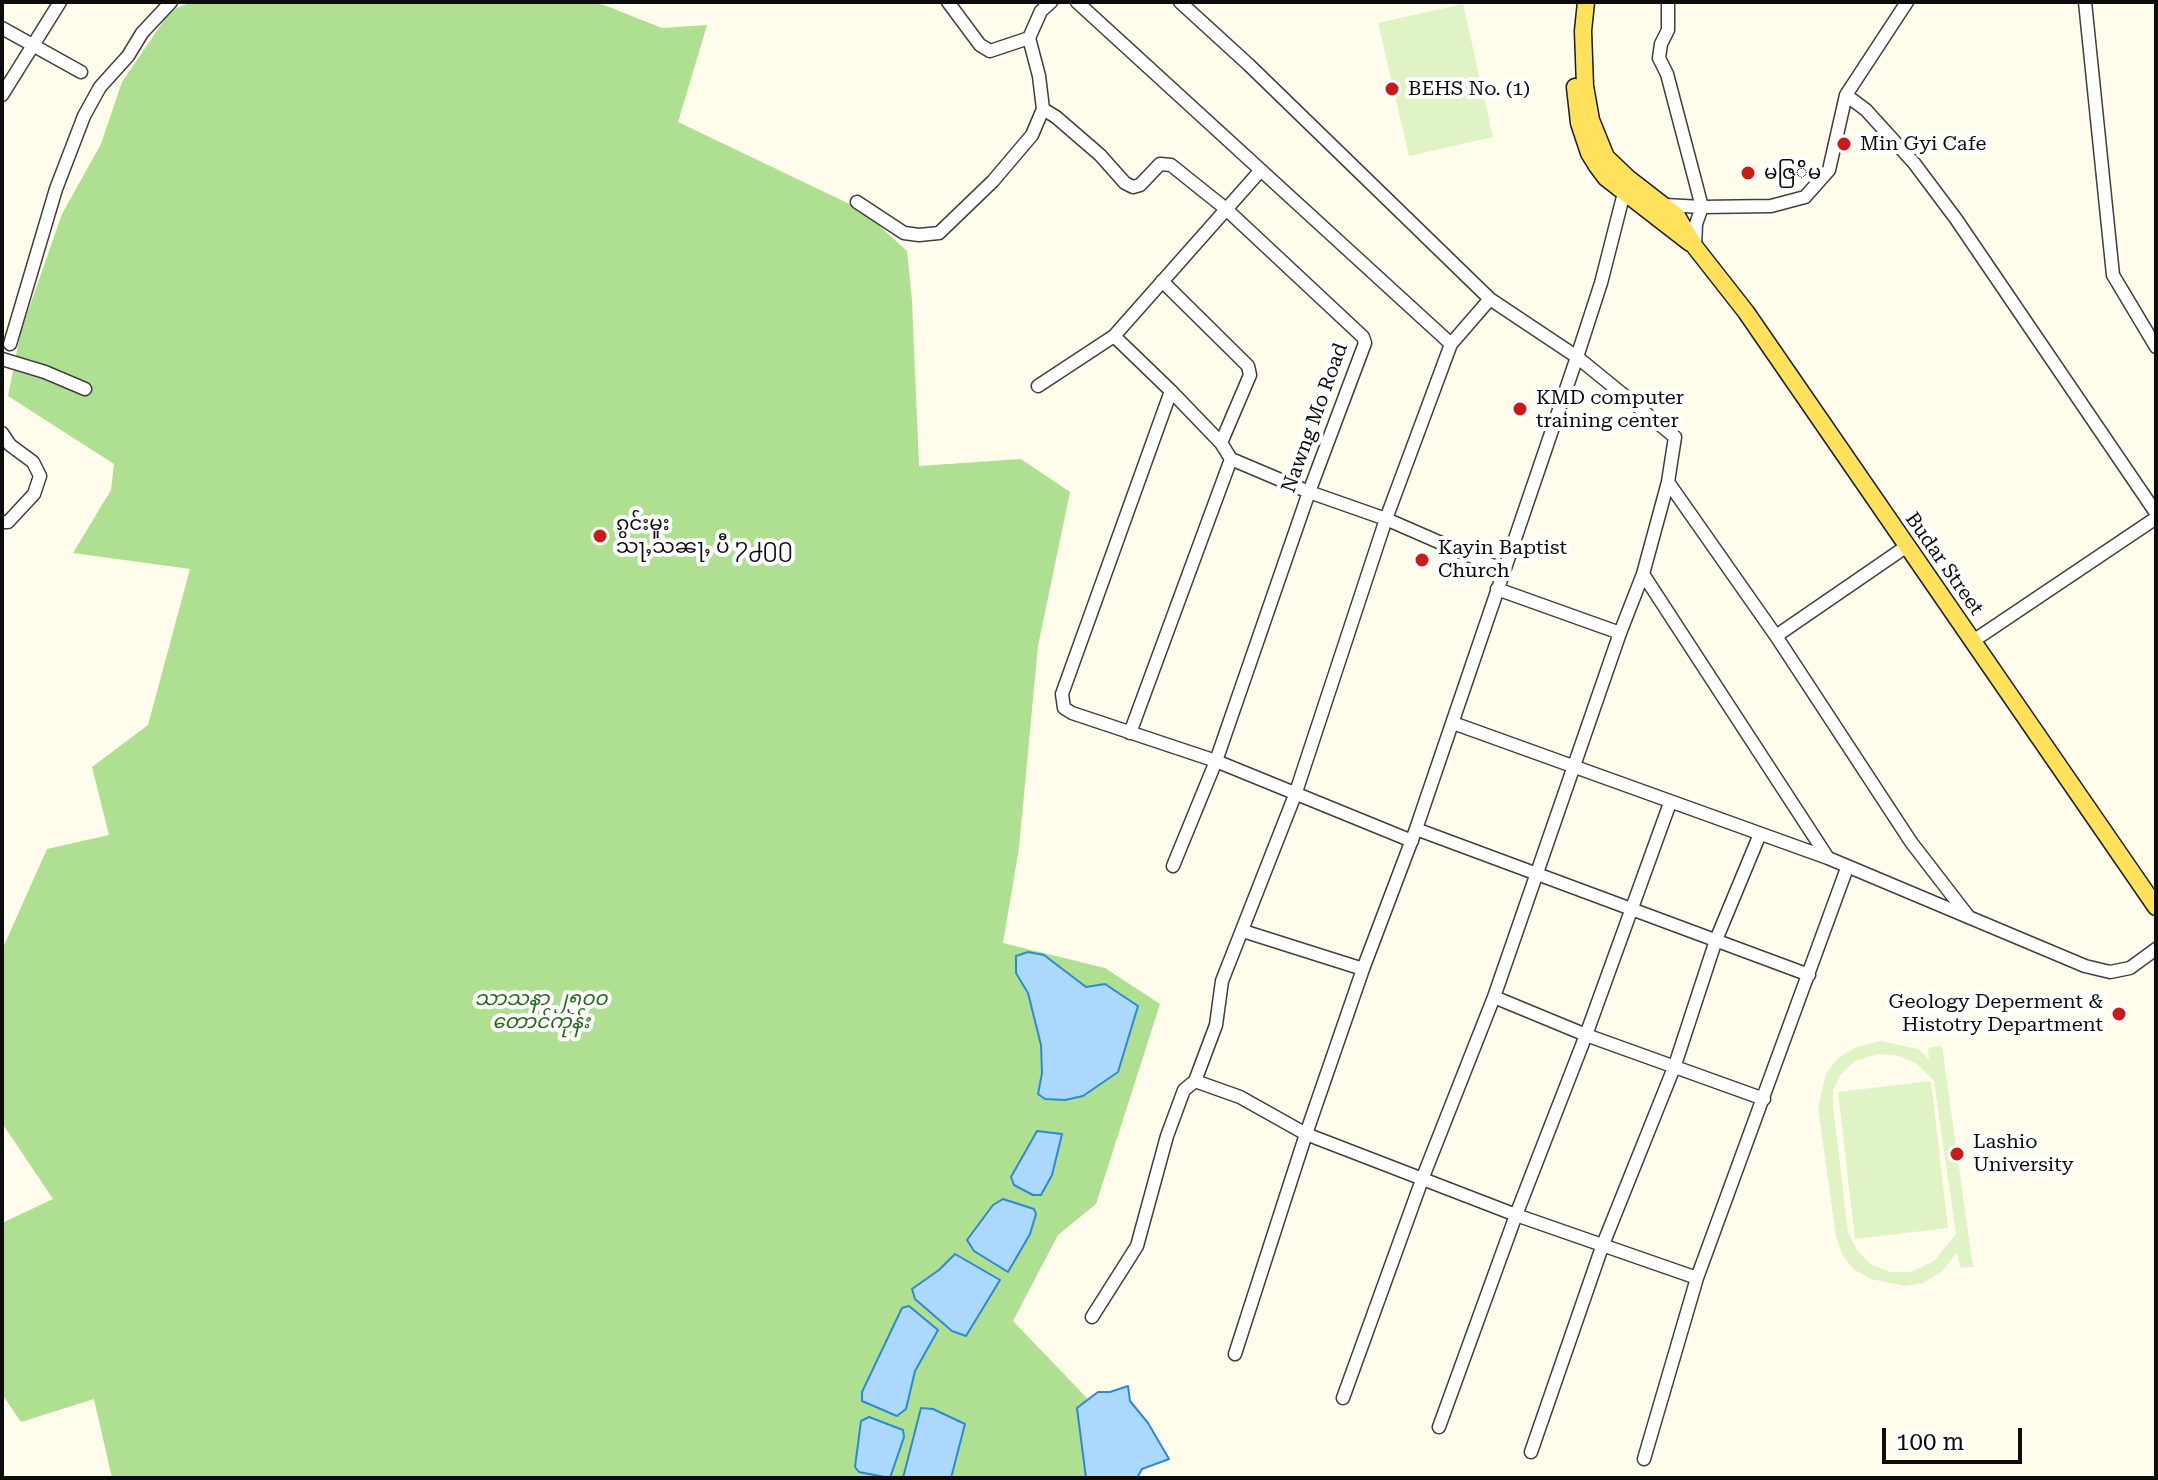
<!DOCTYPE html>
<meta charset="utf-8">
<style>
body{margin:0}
#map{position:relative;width:2158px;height:1480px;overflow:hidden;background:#fffcec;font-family:"Roboto Serif",serif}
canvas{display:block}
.frame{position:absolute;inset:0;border:4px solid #0c0c0c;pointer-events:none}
.scale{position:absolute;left:1882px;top:1428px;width:140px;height:36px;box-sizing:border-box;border:4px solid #0c0c0c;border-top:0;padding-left:10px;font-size:24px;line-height:28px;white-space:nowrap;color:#0c0c0c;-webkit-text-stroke:6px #fff;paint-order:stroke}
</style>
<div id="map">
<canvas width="2158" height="1480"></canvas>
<div class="frame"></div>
<div class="scale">100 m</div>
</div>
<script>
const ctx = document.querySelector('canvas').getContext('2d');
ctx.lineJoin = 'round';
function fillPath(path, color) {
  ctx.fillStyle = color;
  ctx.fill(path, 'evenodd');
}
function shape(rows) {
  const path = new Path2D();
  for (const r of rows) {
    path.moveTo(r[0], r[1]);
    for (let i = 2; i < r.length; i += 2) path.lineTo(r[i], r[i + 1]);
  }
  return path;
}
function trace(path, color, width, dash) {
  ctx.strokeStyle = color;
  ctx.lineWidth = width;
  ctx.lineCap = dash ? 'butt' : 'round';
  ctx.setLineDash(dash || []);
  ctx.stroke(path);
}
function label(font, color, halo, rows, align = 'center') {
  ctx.font = font + ' "Roboto Serif","Noto Sans Myanmar",serif';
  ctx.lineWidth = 8;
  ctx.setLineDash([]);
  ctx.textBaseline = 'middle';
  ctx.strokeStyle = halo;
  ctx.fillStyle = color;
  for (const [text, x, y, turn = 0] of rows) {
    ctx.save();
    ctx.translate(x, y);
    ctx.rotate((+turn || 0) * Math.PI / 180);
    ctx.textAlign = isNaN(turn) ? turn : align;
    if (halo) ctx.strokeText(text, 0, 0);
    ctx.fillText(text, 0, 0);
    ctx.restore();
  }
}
fillPath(shape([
 [192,2,588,2,604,5,662,28,707,25,678,122,862,210,907,251,912,301,919,466,1021,459,1070,492,1038,646,1019,848,1003,943,1105,968,1160,1004,1096,1204,1058,1235,1013,1321,1129,1442,1131,1478,112,1478,94,1399,21,1422,2,1394,2,1223,53,1199,2,1123,2,950,47,849,109,835,92,767,148,725,190,569,73,553,111,490,114,464,8,396,21,331,62,214,101,144,122,82,171,10]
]), '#afdf90');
fillPath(shape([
 [1463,4,1493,137,1409,156,1378,23],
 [1881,1041,1918,1049,1929,1059,1928,1048,1942,1046,1973,1267,1960,1268,1957,1252,1943,1271,1923,1283,1905,1286,1871,1279,1853,1269,1842,1254,1836,1236,1818,1108,1826,1073,1839,1057,1857,1047],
 [1878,1054,1900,1056,1917,1064,1934,1081,1956,1234,1934,1261,1911,1272,1890,1272,1870,1264,1857,1250,1848,1232,1833,1106,1833,1090,1841,1074,1855,1061],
 [1931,1081,1948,1228,1855,1239,1838,1092]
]), '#e0f3c5');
const water = shape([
 [1028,952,1044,955,1086,987,1105,984,1138,1006,1118,1072,1083,1096,1065,1100,1045,1099,1038,1094,1042,1073,1041,1045,1028,993,1016,973,1016,956,1028,952],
 [1037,1131,1062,1134,1052,1175,1041,1195,1033,1195,1014,1185,1011,1177,1037,1131],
 [1003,1199,1034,1209,1036,1214,1030,1234,1008,1272,974,1251,967,1240,993,1205,1003,1199],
 [955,1254,1000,1280,966,1336,952,1331,915,1299,912,1289,939,1270,955,1254],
 [909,1306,938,1330,915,1371,906,1409,897,1416,862,1401,862,1392,902,1308,909,1306],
 [1128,1386,1130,1401,1148,1423,1169,1459,1142,1469,1137,1478,1086,1478,1077,1408,1098,1392,1110,1392,1128,1386],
 [921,1408,933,1409,965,1424,951,1478,903,1478,921,1408],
 [869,1417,903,1430,904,1437,890,1478,859,1472,855,1467,861,1421,869,1417]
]);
fillPath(water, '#acd9fb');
trace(water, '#2c89d8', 2);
const minor = shape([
 [948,2,980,45,990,51,1029,38],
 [1077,2,1451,344,1386,519,1295,795,1222,981,1216,1025,1195,1081,1184,1090,1167,1136,1137,1246,1092,1317],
 [1180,2,1249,65,1490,299,1577,357,1675,437,1668,482,1643,574,1620,633,1494,997,1423,1177,1343,1398],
 [1668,2,1668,30,1661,44,1659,58,1667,74,1702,207,1771,206,1805,197,1829,170,1846,95,1907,2],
 [2085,2,2113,275,2156,347],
 [2,28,81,72],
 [2,95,60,2],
 [1846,95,1866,110,1914,163,1956,219,2156,513],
 [1043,109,1056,117,1100,155,1125,183,1133,187,1140,185,1160,164,1171,165,1226,209,1363,337,1365,343,1309,492,1216,761,1173,866],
 [857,202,904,233,919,235,939,233,993,181,1032,135,1043,109,1039,76,1029,38,1041,11,1051,2],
 [1665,205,1702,207,1696,224,1695,247],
 [1162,281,1248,366,1250,375,1221,443],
 [1114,336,1171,391,1221,443,1231,459,1309,492,1386,519,1503,570],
 [10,344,56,189,84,116,100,87,128,56,142,33,171,2],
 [1451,344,1490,299],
 [2,359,45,372,85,389],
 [1038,386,1114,336,1261,170],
 [1171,391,1062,694,1064,708,1072,713,1216,761,1412,841],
 [2,433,10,445,33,462,40,476,34,494,8,522,2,522],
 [1668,482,1776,636,1911,842,1968,916],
 [1643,574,1828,858],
 [1497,589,1620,633],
 [1776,636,1907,546],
 [1973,641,2156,518],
 [1453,723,1828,858,2085,966,2110,972,2130,968,2156,949],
 [1130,733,1231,459],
 [1416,829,1809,975],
 [1243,931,1363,969],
 [1494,997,1586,1035,1764,1099],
 [1195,1081,1240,1097,1306,1134,1516,1215,1697,1278,1847,868],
 [1235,1354,1306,1134,1363,969,1416,829,1577,357,1601,283,1626,185],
 [1439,1427,1516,1215,1586,1035,1670,803],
 [1531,1452,1602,1247,1675,1065,1716,940,1760,834],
 [1644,1459,1697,1278]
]);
const major = shape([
 [1586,2,1583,31,1585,86,1591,120,1606,157,1628,178,1677,216,1695,247,1746,312,2156,907],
 [1575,87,1579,123,1589,153,1597,166,1606,178,1690,243]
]);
trace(minor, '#3f3f3f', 15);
trace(major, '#1d1d1d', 19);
trace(minor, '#fff', 12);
trace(major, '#ffe15c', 16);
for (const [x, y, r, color] of [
 [1392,89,8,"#c81b19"],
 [1844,144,8,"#c81b19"],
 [1748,173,8,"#c81b19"],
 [1520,409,8,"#c81b19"],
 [600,536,8,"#c81b19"],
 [1422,560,8,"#c81b19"],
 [2119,1014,8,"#c81b19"],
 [1957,1154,8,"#c81b19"]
]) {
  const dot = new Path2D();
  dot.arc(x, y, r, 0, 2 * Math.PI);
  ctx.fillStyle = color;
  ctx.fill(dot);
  trace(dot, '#fff', 3);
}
label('20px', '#0c0c0c', '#fff', [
 ["BEHS No. (1)",1408,89],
 ["Min Gyi Cafe",1860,144],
 ["မဇြ်ိမ",1764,173],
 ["KMD computer",1536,398],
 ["training center",1536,421],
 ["ၵွင်းမူး",616,524],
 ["သႃႇသၼႃႇ ပီ ႒႕႐႐",616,547],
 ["Kayin Baptist",1438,548],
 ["Church",1438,571],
 ["Geology Deperment &",2103,1002,"right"],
 ["Histotry Department",2103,1025,"right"],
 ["Lashio",1973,1142],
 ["University",1973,1165]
], 'left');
label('20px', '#0c0c0c', '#fff', [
 ["Nawng Mo Road",1315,418,-70],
 ["Budar Street",1944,564,55]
]);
label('italic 20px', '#246918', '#fff', [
 ["သာသနာ ၂၅၀၀",541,999],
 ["တောင်ကုန်း",541,1022]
]);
</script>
